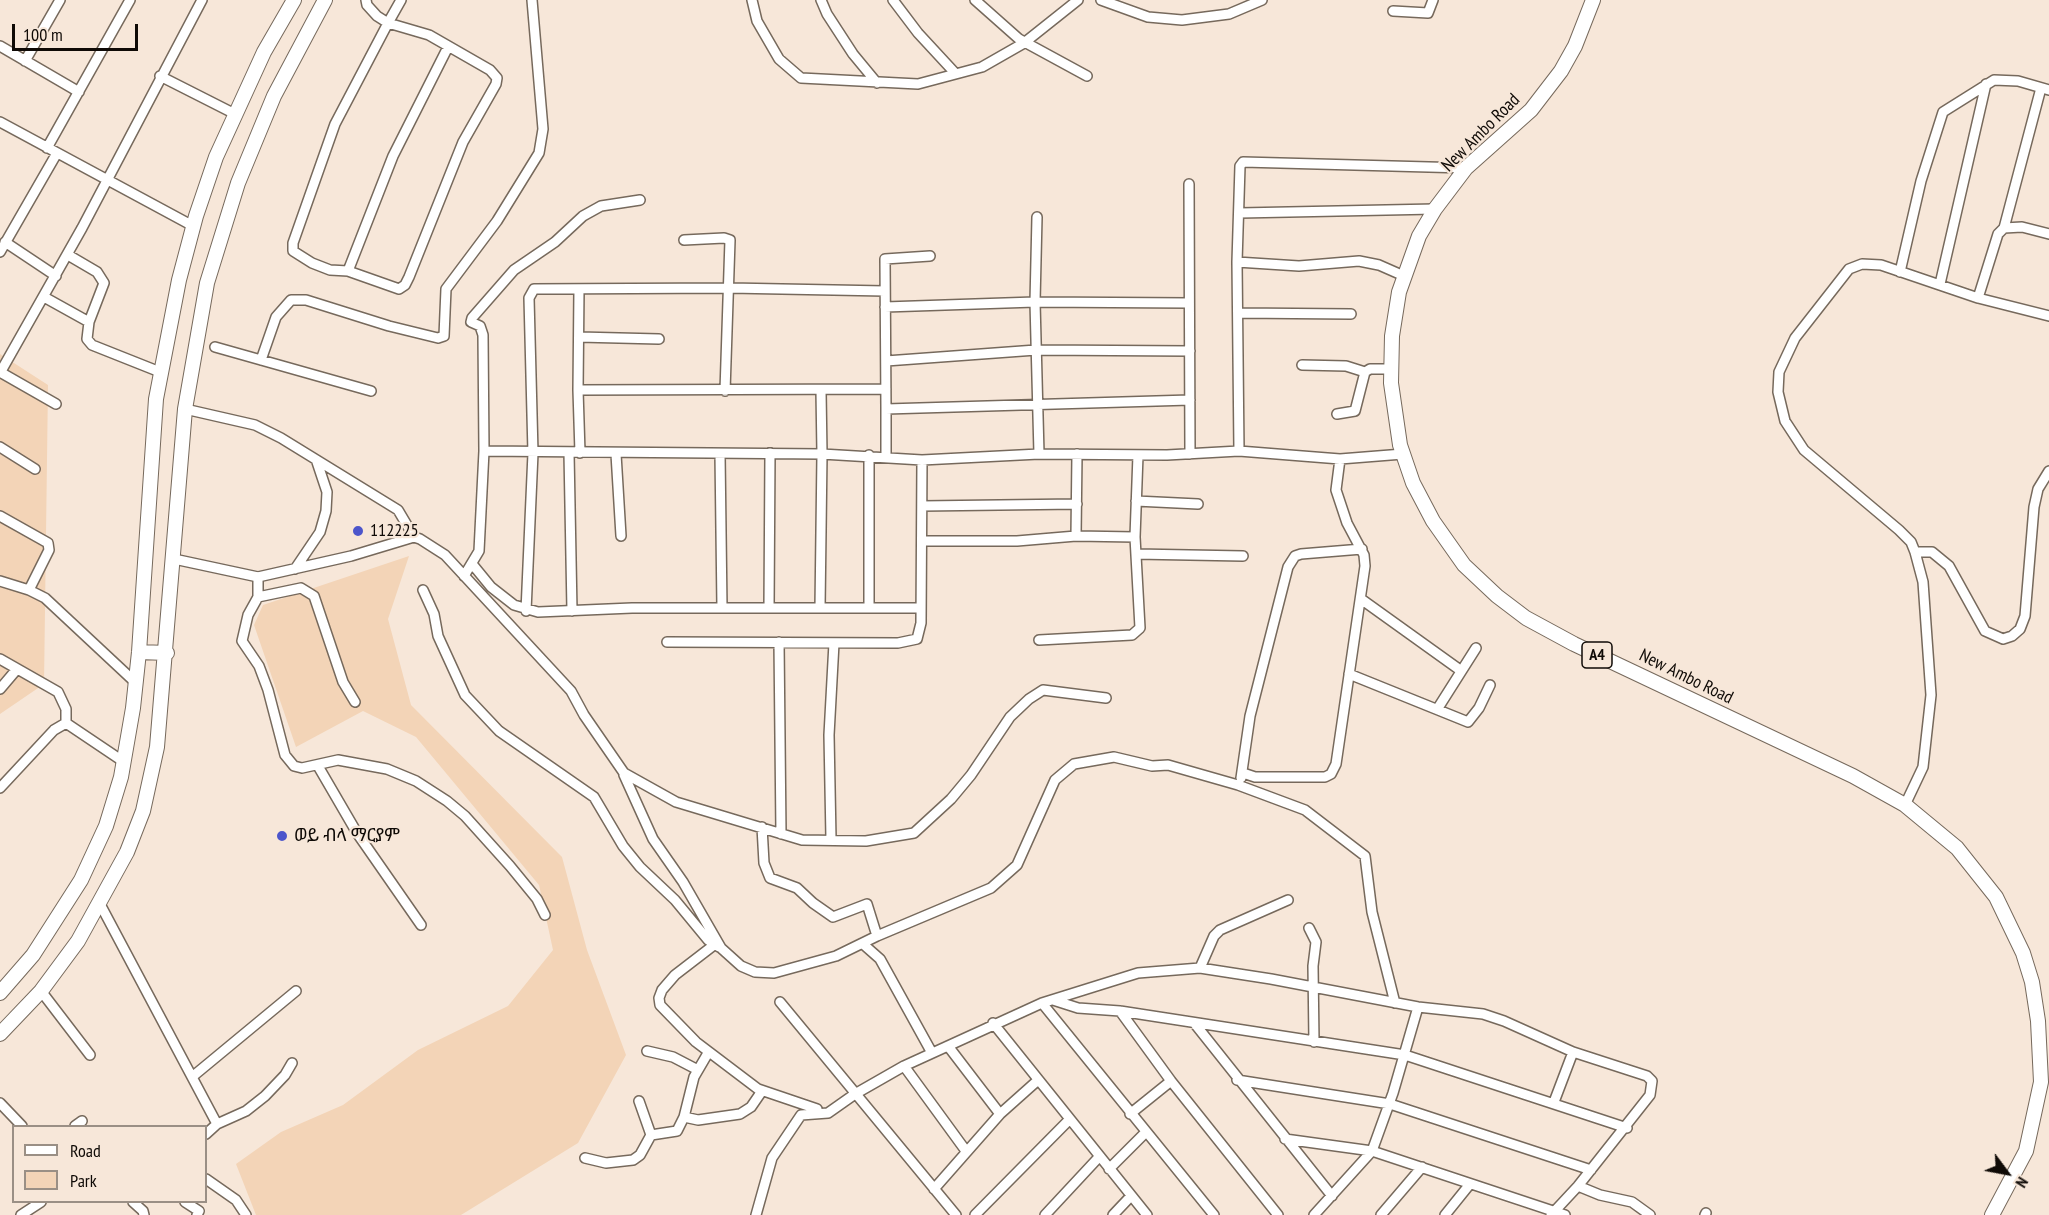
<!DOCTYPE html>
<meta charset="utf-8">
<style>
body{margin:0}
#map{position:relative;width:2049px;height:1215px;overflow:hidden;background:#f7e7d9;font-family:"PT Sans Narrow",sans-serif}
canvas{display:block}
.legend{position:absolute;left:12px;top:1125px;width:195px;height:78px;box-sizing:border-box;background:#f7e7d9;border:2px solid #9a8f85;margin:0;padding:8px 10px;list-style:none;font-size:18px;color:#0f0a06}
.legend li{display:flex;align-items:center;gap:12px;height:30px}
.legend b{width:30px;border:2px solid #9a8f85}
.north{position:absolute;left:1977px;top:1143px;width:60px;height:60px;-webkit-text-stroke:4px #f7e7d9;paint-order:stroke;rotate:122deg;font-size:16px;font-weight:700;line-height:24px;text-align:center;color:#0f0a06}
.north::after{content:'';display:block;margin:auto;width:21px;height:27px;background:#0f0a06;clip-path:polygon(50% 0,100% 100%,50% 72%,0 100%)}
.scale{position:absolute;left:12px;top:24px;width:126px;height:27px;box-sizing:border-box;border:3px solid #0f0a06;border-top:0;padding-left:8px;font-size:18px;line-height:21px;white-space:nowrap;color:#0f0a06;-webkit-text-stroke:4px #f7e7d9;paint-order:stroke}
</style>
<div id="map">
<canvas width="2049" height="1215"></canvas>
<ul class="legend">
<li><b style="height:8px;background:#fff"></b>Road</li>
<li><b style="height:16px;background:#f3d4b7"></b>Park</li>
</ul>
<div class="north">N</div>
<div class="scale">100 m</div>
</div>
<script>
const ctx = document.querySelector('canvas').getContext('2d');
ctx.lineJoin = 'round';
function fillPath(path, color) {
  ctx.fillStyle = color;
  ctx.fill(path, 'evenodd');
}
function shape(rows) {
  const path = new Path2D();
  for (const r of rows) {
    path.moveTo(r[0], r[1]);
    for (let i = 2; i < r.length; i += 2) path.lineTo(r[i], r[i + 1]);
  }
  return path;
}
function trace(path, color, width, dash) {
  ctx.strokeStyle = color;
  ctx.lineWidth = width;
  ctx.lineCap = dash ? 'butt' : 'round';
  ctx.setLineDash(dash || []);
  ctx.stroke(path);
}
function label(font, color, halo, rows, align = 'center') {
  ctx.font = font + ' "PT Sans Narrow","Noto Sans Ethiopic",sans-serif';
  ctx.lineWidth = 4.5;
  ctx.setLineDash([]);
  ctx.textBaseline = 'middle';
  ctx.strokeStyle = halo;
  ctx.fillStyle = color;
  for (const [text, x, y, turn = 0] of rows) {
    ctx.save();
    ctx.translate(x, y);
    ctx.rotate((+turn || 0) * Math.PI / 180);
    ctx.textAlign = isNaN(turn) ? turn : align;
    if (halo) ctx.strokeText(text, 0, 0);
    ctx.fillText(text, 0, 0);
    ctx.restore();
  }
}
fillPath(shape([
 [0,354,48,385,44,684,0,714],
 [409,556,388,619,411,705,562,857,587,950,626,1055,578,1143,461,1215,256,1215,236,1164,281,1132,343,1105,418,1050,508,1006,553,950,539,885,416,737,363,711,296,747,254,625,263,605]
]), '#f3d4b7');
const minor = shape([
 [366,0,367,5,377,16,388,23,429,35,490,70,497,78,496,84,463,142,409,277,405,285,399,289,348,271,330,270,312,263,293,251,293,243,335,124,388,23,401,0],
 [752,0,757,21,779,59,801,78,918,84,982,67,1024,43,1078,0],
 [821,0,827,14,853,54,877,83],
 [893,0,918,33,955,73],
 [975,0,1019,39,1087,76],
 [1101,0,1148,17,1182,20,1229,14,1262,0],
 [1393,11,1428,13,1433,0],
 [0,46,79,92],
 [25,61,60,0],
 [160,76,235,114],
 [0,122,193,226],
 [47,148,130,0],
 [1189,184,1190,454],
 [1240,213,1435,209],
 [1037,217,1035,302,1039,454],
 [2004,228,2041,88],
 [684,240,724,238,730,240,725,391],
 [5,242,56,276],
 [0,252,57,153],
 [68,255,97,272,104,283,89,322],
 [1237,262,1299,266,1359,261,1379,265,1404,276],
 [348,271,393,156,448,47],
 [1900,272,1921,181,1943,112,1994,80,2018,81,2049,90],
 [1940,284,1986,84],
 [44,297,89,322,87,339,92,345,160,372],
 [1978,298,2049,316],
 [885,307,1035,302,1189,303],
 [1238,313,1351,314],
 [579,337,659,339],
 [215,347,371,391],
 [261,360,276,317,291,300,306,300,389,326,438,338,444,336,446,289,497,221,539,153,543,129,532,0],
 [886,361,1036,350,1190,351],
 [1302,365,1346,366,1365,372],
 [0,372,56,404],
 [0,373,82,228,202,0],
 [578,390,579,289],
 [185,409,255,425,281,438,398,510,414,537],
 [886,409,885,259,930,256],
 [1337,414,1355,411,1365,372,1370,369,1392,369],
 [0,447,35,469],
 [484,451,483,335,480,326,471,322,472,318,514,270,555,242,583,216,601,206,640,200],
 [1239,451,1237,262,1240,166,1243,162,1466,168],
 [569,453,572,611],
 [580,453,578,390,886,389],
 [616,454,621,536],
 [720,454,722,608],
 [886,457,886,409,1190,400],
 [1136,501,1198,504],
 [922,506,1077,504],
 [0,516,48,543,49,550,29,590],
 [1076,536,1077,454],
 [922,541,1017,541,1076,536,1135,537],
 [1915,552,1932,552,1949,566,1985,631,2003,639,2012,636,2020,629,2025,616,2034,507,2038,489,2049,471],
 [1136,554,1243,556],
 [174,559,258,577,351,556,414,537,420,539,445,555,571,691,584,715,624,773,676,802,802,840,866,841,914,833,951,799,971,775,1010,717,1029,699,1043,690,1106,698],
 [473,565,491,587,514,605,538,612,632,608,921,608],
 [295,569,320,532,326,511,327,492,317,462],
 [464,576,479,551,484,451,822,454,922,460,1039,454,1167,455,1239,451,1340,459,1403,454],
 [258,577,258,597,248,615,242,641,259,666,268,690,285,755,294,766,302,768,338,760,387,769,416,781,447,801,465,816,510,866,537,899,545,915],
 [0,581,29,590,45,598,136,683],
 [423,590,434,614,438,636,465,695,499,731,594,797,623,846,640,867,675,900,708,940,719,947],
 [258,597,301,588,314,596,343,682,355,702],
 [1361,599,1460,670],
 [769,608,770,453],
 [820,608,822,454,821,391],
 [869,608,869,455],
 [526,611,533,453,529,298,534,289,730,288,885,291],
 [1039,640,1132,635,1140,628,1135,537,1138,455],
 [667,642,898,643,917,639,921,623,922,460],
 [779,642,781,834],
 [0,659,58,692,66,709,66,723],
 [1349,674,1468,722,1479,708,1490,685],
 [0,689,17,669],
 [1438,708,1476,648],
 [66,723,124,762],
 [318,766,357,833,421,925],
 [1243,773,1255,777,1325,777,1331,774,1336,764,1365,566,1364,555,1347,523,1336,490,1340,459],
 [624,775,653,839,683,882,721,948,741,966,755,972,774,973,836,956,877,936,991,888,1017,865,1055,780,1074,764,1114,757,1152,766,1168,765,1238,785,1305,810,1365,856,1372,912,1395,1003],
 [1241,778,1250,716,1288,567,1295,556,1301,554,1362,549],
 [0,788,54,730,66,723],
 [1905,805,1923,767,1931,695,1923,582,1915,552,1911,542,1899,530,1804,450,1785,421,1778,392,1779,372,1795,338,1849,269,1862,264,1881,265,1978,298,1998,234,2004,228,2022,227,2049,234],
 [762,827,764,863,770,878,797,888,813,903,833,917,867,904,877,936],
 [831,839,829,735,834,643],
 [100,904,217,1124,206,1134],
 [1309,928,1316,942,1313,966,1314,1042],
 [863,944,880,959,932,1053],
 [714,945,675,975,662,990,659,998,660,1005,696,1042,758,1089,817,1109],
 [1200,968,1214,936,1220,930,1288,900],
 [41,991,90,1055],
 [1053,1000,1078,1008,1120,1011,1405,1055,1627,1128],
 [780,1002,956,1215],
 [1042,1003,1214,1215],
 [1120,1011,1171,1081,1278,1215],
 [993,1023,1147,1215],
 [1195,1024,1332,1196],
 [948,1046,1000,1114],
 [647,1051,673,1057,698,1070],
 [904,1066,966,1151],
 [192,1077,296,991],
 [1237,1080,1390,1104,1591,1170],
 [639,1101,651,1135],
 [1554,1102,1573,1052],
 [0,1103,22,1126],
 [1130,1114,1171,1081],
 [684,1117,698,1120,740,1114,751,1107,762,1091],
 [217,1124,246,1111,265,1096,285,1075,292,1063],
 [75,1126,82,1121],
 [1285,1139,1372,1151,1565,1215],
 [585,1158,606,1163,633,1160,640,1155,651,1135,677,1131,684,1117,694,1077,708,1053],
 [1109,1169,1145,1133],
 [206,1179,236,1200,246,1215],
 [1578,1186,1600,1195,1632,1202,1650,1215],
 [934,1189,1000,1114,1037,1081],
 [133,1202,143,1211,144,1215],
 [185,1202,199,1211,197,1215],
 [21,1215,41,1202],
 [756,1215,772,1158,801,1115,828,1113,855,1094,904,1066,1042,1003,1138,973,1200,968,1271,979,1418,1007,1483,1014,1504,1021,1573,1052,1647,1076,1652,1081,1650,1095,1578,1186,1551,1215],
 [975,1215,1069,1120],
 [1045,1215,1099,1157],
 [1113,1215,1131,1196],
 [1314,1215,1372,1151,1393,1093,1418,1007],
 [1381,1215,1422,1167],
 [1445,1215,1470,1184],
 [1705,1215,1706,1213]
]);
const primary = shape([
 [1593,0,1575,46,1561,71,1531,110,1466,168,1435,209,1419,236,1399,292,1392,336,1391,383,1400,445,1413,483,1433,521,1464,565,1497,596,1526,618,1574,644,1853,776,1905,805,1957,848,1996,897,2023,953,2032,982,2038,1021,2041,1082,2026,1151,1992,1215],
 [139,652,167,653],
 [0,993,33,955,81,880,106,826,121,777,133,708,139,652,156,399,179,280,196,216,216,157,264,52,294,0],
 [0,1034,41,991,78,941,127,852,143,811,157,747,185,409,207,283,238,183,274,96,325,0]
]);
trace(minor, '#76695c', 12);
trace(primary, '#76695c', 16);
trace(minor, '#fff', 9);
trace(primary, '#fff', 14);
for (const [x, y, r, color] of [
 [358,531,6,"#4c55cb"],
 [282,836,6,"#4c55cb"]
]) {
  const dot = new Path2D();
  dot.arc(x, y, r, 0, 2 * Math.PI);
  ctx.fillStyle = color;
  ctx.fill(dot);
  trace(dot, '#f7e7d9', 2);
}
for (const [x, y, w] of [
 [1597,655,30]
]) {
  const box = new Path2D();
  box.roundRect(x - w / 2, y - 13, w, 26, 4.5);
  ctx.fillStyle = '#f7e7d9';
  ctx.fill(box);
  trace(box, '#0f0a06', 1.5);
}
label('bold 16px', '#0f0a06', null, [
 ["A4",1597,655]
]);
label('18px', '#0f0a06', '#f7e7d9', [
 ["New Ambo Road",1481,133,-45],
 ["New Ambo Road",1686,677,26]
]);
label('18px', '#0f0a06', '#f7e7d9', [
 ["112225",370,531],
 ["ወይ ብላ ማርያም",294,836]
], 'left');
</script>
